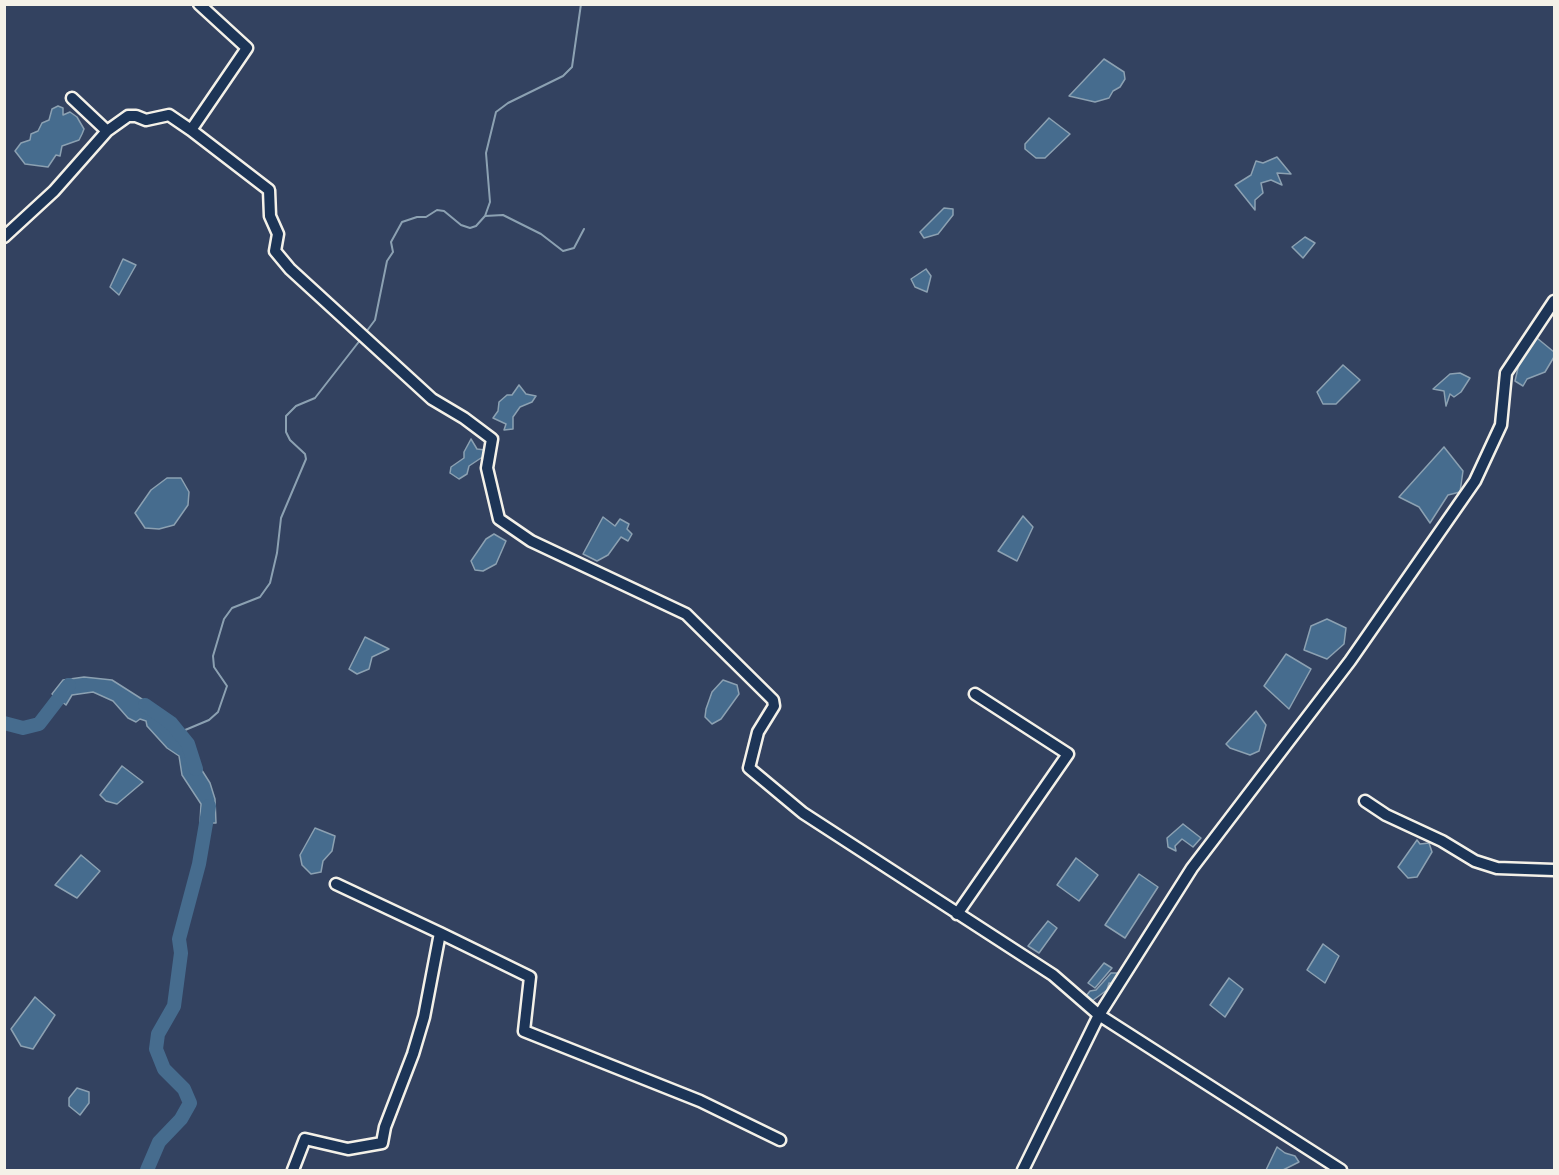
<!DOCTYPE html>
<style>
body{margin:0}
#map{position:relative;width:1559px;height:1175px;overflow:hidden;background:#334260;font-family:Kalam,sans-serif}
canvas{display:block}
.frame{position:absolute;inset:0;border:6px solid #f4f1e8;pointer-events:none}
</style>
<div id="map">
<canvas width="1559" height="1175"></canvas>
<div class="frame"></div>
</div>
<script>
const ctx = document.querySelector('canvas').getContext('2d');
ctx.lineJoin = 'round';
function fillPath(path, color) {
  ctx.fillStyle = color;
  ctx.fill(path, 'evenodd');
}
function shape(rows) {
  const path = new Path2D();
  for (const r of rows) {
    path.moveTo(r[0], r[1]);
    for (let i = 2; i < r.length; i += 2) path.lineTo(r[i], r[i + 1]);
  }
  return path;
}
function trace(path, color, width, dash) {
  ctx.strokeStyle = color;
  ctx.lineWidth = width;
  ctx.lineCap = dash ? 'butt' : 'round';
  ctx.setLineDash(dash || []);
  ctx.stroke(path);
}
const water = shape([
 [1104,59,1124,72,1125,79,1120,87,1113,91,1109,98,1095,102,1069,96,1104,59],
 [58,106,63,108,63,115,70,112,77,117,84,129,82,134,79,140,62,146,60,156,56,155,48,167,25,164,15,151,21,143,30,140,31,134,38,131,42,123,49,120,52,109,58,106],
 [1049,118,1070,134,1045,158,1036,158,1025,149,1025,144,1049,118],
 [1277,157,1291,174,1277,173,1282,185,1271,180,1261,183,1263,193,1255,200,1255,210,1235,185,1251,175,1256,161,1263,163,1277,157],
 [944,208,953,209,953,215,938,234,924,238,920,232,944,208],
 [1305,237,1315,243,1303,258,1292,247,1305,237],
 [123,259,136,265,119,295,110,287,123,259],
 [926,269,931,276,927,292,915,287,911,279,926,269],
 [1532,334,1554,352,1554,357,1545,372,1527,379,1523,386,1515,381,1518,368,1511,365,1532,334],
 [1343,365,1360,380,1336,404,1323,404,1317,392,1343,365],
 [1460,373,1470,378,1461,392,1454,397,1450,394,1446,406,1444,391,1433,389,1450,374,1460,373],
 [519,385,526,394,536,396,532,402,520,407,513,417,513,429,504,430,506,424,493,418,498,411,499,402,507,395,512,395,519,385],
 [471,439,477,449,485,450,487,454,469,466,467,474,459,479,450,473,451,467,464,458,464,452,471,439],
 [1444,447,1463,471,1460,492,1448,495,1430,523,1419,507,1399,497,1444,447],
 [167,478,181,478,189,492,188,505,174,525,159,529,145,528,135,513,151,490,167,478],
 [1023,516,1033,527,1017,561,998,551,1023,516],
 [603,517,615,526,620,519,629,524,627,529,632,534,628,541,621,537,608,555,597,561,583,554,603,517],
 [494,534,506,541,496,564,483,571,475,570,471,561,486,539,494,534],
 [1327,619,1346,628,1344,644,1327,659,1304,650,1311,626,1327,619],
 [365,637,389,649,372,657,369,669,357,674,349,669,365,637],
 [1286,654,1311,669,1289,709,1264,686,1286,654],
 [84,677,112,680,156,708,160,718,184,742,210,783,215,799,216,823,200,823,201,804,182,775,179,756,167,748,147,726,146,721,140,719,136,722,128,718,113,701,93,692,72,695,66,705,52,694,63,680,84,677],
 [723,680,737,685,739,694,721,719,712,724,705,717,706,709,712,692,723,680],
 [1256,711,1266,725,1259,751,1250,755,1230,748,1226,744,1256,711],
 [122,766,143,782,117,804,106,801,100,795,122,766],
 [1183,824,1201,838,1193,847,1182,839,1175,846,1176,851,1168,847,1167,838,1183,824],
 [315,828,335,836,332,851,323,861,321,872,311,874,302,865,300,855,315,828],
 [1417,840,1420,844,1429,843,1432,852,1417,877,1408,878,1398,867,1417,840],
 [81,855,100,871,77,898,55,885,81,855],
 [1076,858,1098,875,1079,901,1057,885,1076,858],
 [1139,874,1158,887,1125,938,1105,925,1139,874],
 [1048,921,1057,928,1039,953,1028,946,1048,921],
 [1323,944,1339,956,1325,983,1307,970,1323,944],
 [1104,963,1112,968,1095,988,1088,983,1104,963],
 [1111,973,1121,973,1117,984,1109,983,1107,990,1092,1001,1086,996,1090,991,1096,990,1111,973],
 [1229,978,1243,989,1225,1017,1210,1005,1229,978],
 [35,997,55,1015,33,1049,21,1046,11,1029,35,997],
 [77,1088,89,1092,89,1103,80,1115,69,1106,69,1098,77,1088],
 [1277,1147,1285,1153,1295,1156,1299,1162,1283,1170,1266,1170,1277,1147]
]);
fillPath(water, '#466c8e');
trace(water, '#8ca1b2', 1.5);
trace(shape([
 [485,216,503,215,541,234,563,251,574,248,584,229],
 [366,332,375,320,387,261,393,252,391,242,402,222,417,217,426,217,437,210,444,211,461,225,470,228,476,226,485,216,490,202,486,153,496,112,508,103,563,76,572,67,581,4],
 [178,733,209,720,218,712,227,686,214,667,213,656,224,619,232,608,260,597,270,583,277,553,281,518,306,459,305,454,290,440,286,432,286,416,296,406,315,398,361,339]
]), '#8ca1b2', 2);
trace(shape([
 [145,705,171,723,188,744,196,769],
 [4,723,23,728,39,724,69,685],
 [147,1170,159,1142,181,1119,190,1103,184,1089,164,1069,156,1049,158,1034,174,1006,181,953,179,939,199,864,209,806]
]), '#466c8e', 14);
const minor = shape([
 [199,4,247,48,191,130,269,190,270,216,278,234,275,251,290,269,432,399,464,418,492,439,487,468,499,519,531,541,686,614,773,700,774,706,758,732,749,768,803,813,1053,975,1099,1015,1341,1170],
 [72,98,107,131],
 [4,237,54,191,107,131,128,116,136,116,146,120,169,115,191,130],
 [1365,801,1386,815,1442,841,1475,861,1497,868,1554,870],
 [336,884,440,933],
 [957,914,1068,754,975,694],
 [293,1170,305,1139,348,1149,382,1143,385,1127,413,1054,424,1017,440,933,530,977,524,1031,700,1101,780,1140],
 [1023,1170,1099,1015,1192,868,1350,661,1475,481,1501,425,1506,373,1554,301]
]);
trace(minor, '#f4f1e8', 15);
trace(minor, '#1d3557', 10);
</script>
